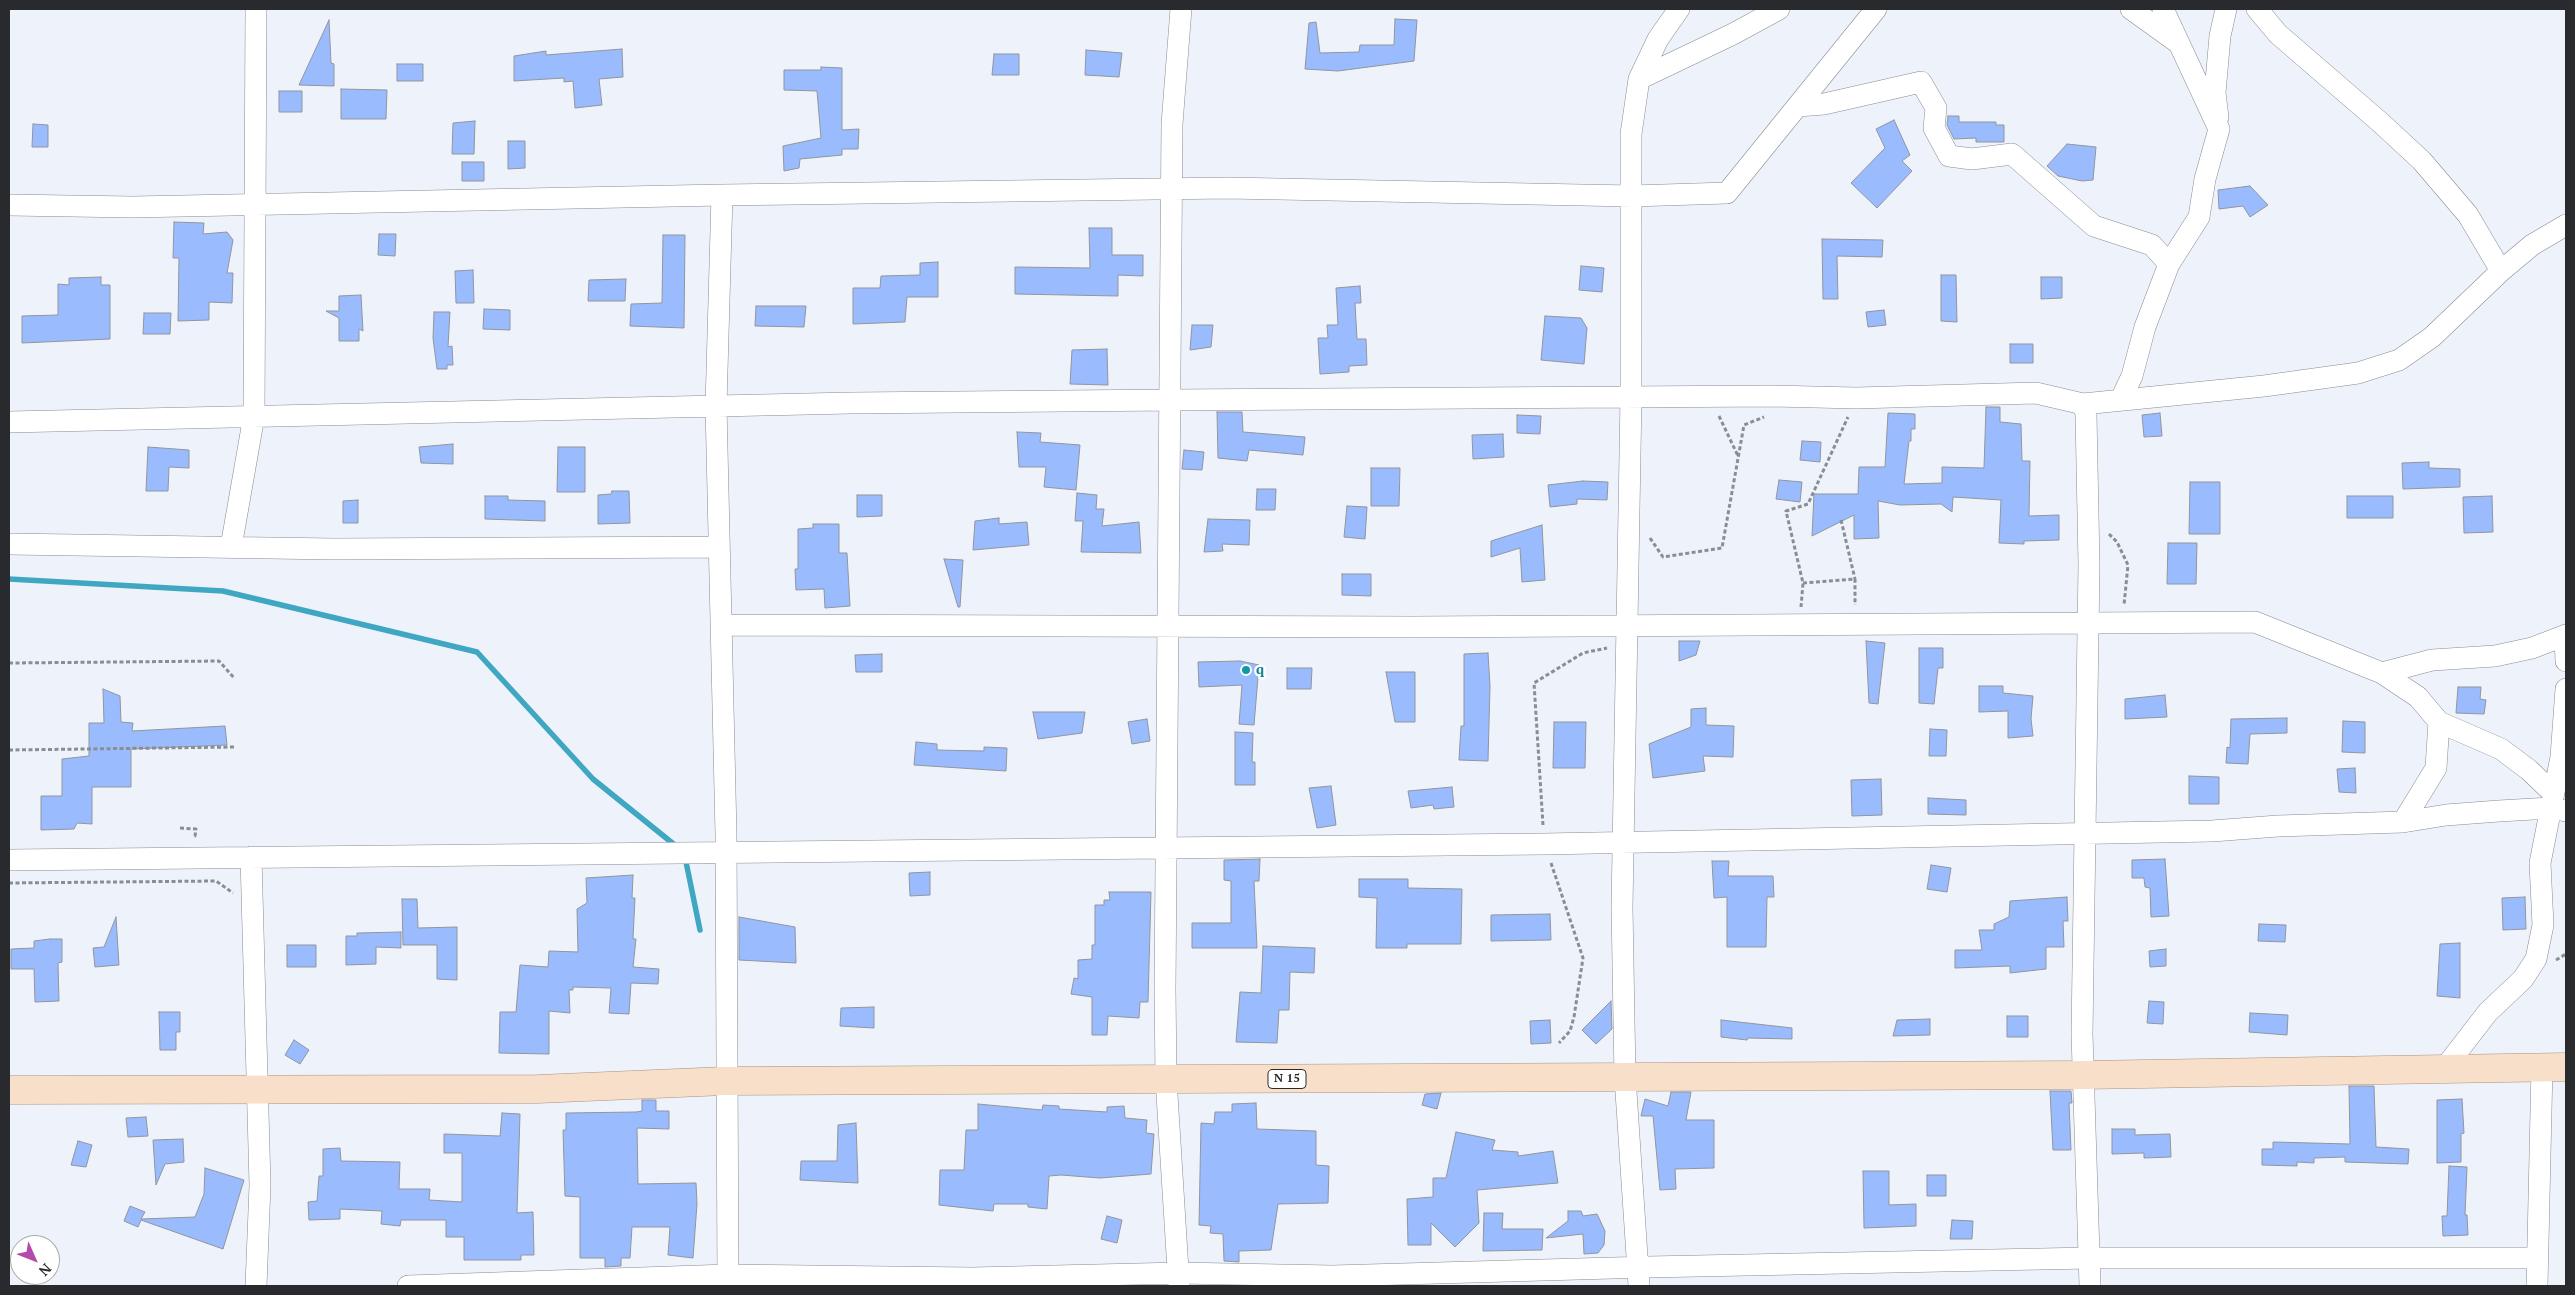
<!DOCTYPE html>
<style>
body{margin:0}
#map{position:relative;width:2575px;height:1295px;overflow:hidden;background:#eef3fb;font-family:"PT Serif",serif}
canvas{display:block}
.frame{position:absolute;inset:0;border:10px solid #282a2d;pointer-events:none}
.north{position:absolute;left:10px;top:1235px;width:50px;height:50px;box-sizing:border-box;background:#fff;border:1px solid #a9aaab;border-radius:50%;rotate:134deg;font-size:14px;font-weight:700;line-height:20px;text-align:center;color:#282a2d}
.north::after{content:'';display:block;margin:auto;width:18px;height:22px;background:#b44aab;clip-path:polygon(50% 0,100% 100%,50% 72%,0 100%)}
</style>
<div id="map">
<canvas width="2575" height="1295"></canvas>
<div class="frame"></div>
<div class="north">N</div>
</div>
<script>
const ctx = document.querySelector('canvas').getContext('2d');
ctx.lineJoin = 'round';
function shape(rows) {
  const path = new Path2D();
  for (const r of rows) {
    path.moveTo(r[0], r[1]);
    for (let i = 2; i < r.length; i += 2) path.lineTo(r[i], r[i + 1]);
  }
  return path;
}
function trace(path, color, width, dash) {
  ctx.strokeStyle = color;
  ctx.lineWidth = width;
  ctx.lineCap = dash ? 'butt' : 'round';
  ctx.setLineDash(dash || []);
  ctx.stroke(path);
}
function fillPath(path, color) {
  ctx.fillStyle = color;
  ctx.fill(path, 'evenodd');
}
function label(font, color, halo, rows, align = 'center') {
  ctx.font = font + ' "PT Serif",serif';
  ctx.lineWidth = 4.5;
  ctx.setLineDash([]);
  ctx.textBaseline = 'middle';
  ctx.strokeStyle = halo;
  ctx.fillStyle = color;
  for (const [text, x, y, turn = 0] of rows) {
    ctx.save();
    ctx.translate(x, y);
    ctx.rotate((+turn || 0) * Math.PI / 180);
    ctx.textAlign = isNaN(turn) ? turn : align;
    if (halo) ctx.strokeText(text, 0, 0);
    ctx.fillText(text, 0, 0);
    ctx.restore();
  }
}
trace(shape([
 [9,579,223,591,477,652,593,779,676,846],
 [685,857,700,930]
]), '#40a7c2', 5.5);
const building = shape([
 [1395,19,1417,20,1414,61,1338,71,1305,69,1309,23,1316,22,1320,53,1359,52,1360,45,1394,45,1395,19],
 [329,20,331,63,334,64,334,86,299,85,329,20],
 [622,49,623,77,599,79,602,105,575,108,573,81,564,82,564,78,514,81,514,56,546,51,546,55,622,49],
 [1086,50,1122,53,1119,77,1085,75,1086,50],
 [994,54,1019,54,1019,75,992,75,994,54],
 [397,64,423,64,423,81,397,81,397,64],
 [821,67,842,68,842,130,859,129,858,149,842,149,842,155,800,159,799,168,784,171,783,146,821,138,817,91,784,90,784,70,821,70,821,67],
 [341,89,387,90,386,119,341,119,341,89],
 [279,91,302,91,302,112,279,112,279,91],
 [1948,116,1959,116,1959,122,1996,122,1996,125,2004,125,2004,142,1976,142,1976,138,1954,139,1947,125,1948,116],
 [1894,120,1910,155,1902,161,1912,171,1877,208,1851,183,1885,148,1876,129,1894,120],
 [475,121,474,154,452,154,453,123,475,121],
 [33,124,48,125,48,147,32,147,33,124],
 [508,141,525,141,525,168,508,169,508,141],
 [2067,144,2096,147,2093,180,2082,181,2058,176,2047,166,2067,144],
 [462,162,484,162,484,181,462,181,462,162],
 [2250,186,2268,205,2250,217,2243,206,2219,209,2218,190,2250,186],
 [174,222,204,223,203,234,227,232,233,240,227,273,233,273,232,303,209,302,209,320,178,321,179,258,173,258,174,222],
 [1089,228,1112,228,1112,255,1143,255,1143,276,1118,275,1118,296,1015,294,1015,267,1090,268,1089,228],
 [379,234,396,234,395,256,378,255,379,234],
 [663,235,685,235,684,328,630,326,631,304,662,303,663,235],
 [1822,239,1883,240,1882,257,1837,256,1838,299,1823,299,1822,239],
 [938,262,938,297,907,297,905,322,853,324,853,288,880,288,881,276,920,275,920,263,938,262],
 [1581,266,1604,268,1602,292,1579,290,1581,266],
 [473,270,474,303,456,303,455,271,473,270],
 [1941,275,1956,275,1957,322,1941,321,1941,275],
 [101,277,101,285,110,285,110,339,22,343,22,316,58,315,58,284,69,285,69,278,101,277],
 [2041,277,2062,277,2062,298,2041,299,2041,277],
 [626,279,625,301,588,301,589,280,626,279],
 [1360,286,1361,303,1355,303,1357,339,1366,339,1367,365,1349,366,1349,372,1320,374,1318,338,1328,338,1327,325,1338,325,1336,288,1360,286],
 [361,295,363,331,359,329,359,341,339,341,339,318,326,311,339,311,339,296,361,295],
 [756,306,806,306,804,327,755,326,756,306],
 [484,309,510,310,510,330,483,329,484,309],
 [1884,310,1886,325,1868,327,1866,312,1884,310],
 [434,312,450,312,448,347,452,346,453,365,447,365,447,369,437,369,433,338,434,312],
 [144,313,171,313,170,334,143,334,144,313],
 [1545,316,1581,318,1587,328,1584,364,1541,360,1545,316],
 [1192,325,1213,325,1211,347,1190,350,1192,325],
 [2010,344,2033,344,2033,363,2010,363,2010,344],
 [1107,349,1108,385,1070,384,1072,350,1107,349],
 [1986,407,2000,407,2000,422,2021,424,2022,461,2030,461,2029,516,2059,515,2059,540,2024,541,2024,544,1999,543,2001,500,1953,497,1952,512,1941,504,1900,505,1878,501,1879,538,1854,539,1854,515,1812,536,1814,494,1858,494,1859,467,1885,467,1888,413,1915,414,1915,429,1911,429,1911,441,1909,441,1904,484,1942,483,1942,467,1984,468,1986,407],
 [1217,412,1242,412,1243,432,1305,437,1303,455,1249,450,1247,461,1218,458,1217,412],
 [2160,413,2162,436,2144,437,2142,415,2160,413],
 [1517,415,1541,416,1540,434,1517,433,1517,415],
 [1017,432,1041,433,1040,442,1080,445,1076,490,1044,487,1046,467,1019,467,1017,432],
 [1503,434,1504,457,1473,459,1472,435,1503,434],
 [1802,441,1821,442,1820,462,1800,460,1802,441],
 [453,444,453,464,421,463,419,447,453,444],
 [148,447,189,450,189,468,169,467,168,491,146,491,148,447],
 [558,447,585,447,585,492,557,492,558,447],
 [1184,450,1204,452,1202,470,1182,469,1184,450],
 [2429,462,2429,468,2460,469,2460,487,2403,489,2402,463,2429,462],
 [1371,468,1400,468,1399,506,1371,506,1371,468],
 [1779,480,1802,482,1800,502,1776,499,1779,480],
 [1583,481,1608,482,1607,500,1577,499,1577,504,1550,507,1548,485,1583,481],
 [2190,482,2220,482,2220,534,2189,534,2190,482],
 [1257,489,1276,489,1275,510,1256,510,1257,489],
 [612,491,629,491,630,523,598,524,598,495,611,494,612,491],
 [1077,493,1097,495,1096,509,1104,509,1102,526,1139,522,1141,553,1081,552,1083,521,1075,521,1077,493],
 [857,495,882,495,882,516,857,517,857,495],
 [485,496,508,496,508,500,545,501,545,521,485,519,485,496],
 [2347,496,2393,496,2393,518,2347,518,2347,496],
 [2492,496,2493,532,2464,533,2463,497,2492,496],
 [358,500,358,523,343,523,343,501,358,500],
 [1347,506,1367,507,1365,539,1344,537,1347,506],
 [999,518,999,524,1027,522,1029,545,973,550,975,521,999,518],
 [1208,519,1250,520,1249,545,1222,544,1223,551,1204,552,1208,519],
 [813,524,839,524,839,553,847,553,850,606,825,608,824,589,796,590,795,569,798,569,798,529,813,528,813,524],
 [1542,525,1545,580,1522,582,1520,548,1491,557,1491,541,1542,525],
 [2168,543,2197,543,2196,584,2167,584,2168,543],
 [944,559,963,560,960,607,958,607,944,559],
 [1342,574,1371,574,1371,596,1342,595,1342,574],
 [1679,641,1700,641,1696,655,1679,661,1679,641],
 [1866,641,1885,643,1878,704,1869,703,1866,641],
 [1919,648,1943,648,1943,668,1938,668,1934,704,1919,703,1919,648],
 [1488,653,1490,686,1488,761,1459,760,1461,726,1464,726,1464,654,1488,653],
 [882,654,882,672,856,672,855,655,882,654],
 [1240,661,1259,665,1254,725,1239,724,1242,685,1199,687,1198,662,1240,661],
 [1287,668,1312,668,1311,689,1287,689,1287,668],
 [1386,672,1415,672,1415,722,1395,722,1386,672],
 [1979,686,2003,686,2003,693,2033,696,2031,719,2033,736,2008,738,2008,711,1979,712,1979,686],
 [2458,687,2481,687,2480,699,2486,700,2484,714,2456,713,2458,687],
 [103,689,120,696,121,722,133,723,132,731,225,726,227,745,131,749,131,787,92,787,92,824,77,823,74,829,41,830,41,796,62,796,62,759,89,756,89,723,104,723,103,689],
 [2165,695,2167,717,2125,719,2125,699,2165,695],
 [1706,708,1706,725,1734,726,1733,757,1703,756,1705,771,1653,778,1649,744,1691,727,1691,709,1706,708],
 [1033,712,1085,712,1082,733,1038,739,1033,712],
 [2287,718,2287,733,2250,734,2248,764,2226,763,2227,747,2230,748,2231,719,2287,718],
 [1147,719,1150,741,1132,744,1128,722,1147,719],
 [2343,721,2365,722,2365,753,2342,752,2343,721],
 [1554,722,1586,722,1585,768,1553,768,1554,722],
 [1930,729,1947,730,1946,756,1929,756,1930,729],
 [1235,732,1253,733,1252,762,1255,762,1255,785,1235,785,1235,732],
 [916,742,937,744,937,750,984,751,984,747,1007,748,1006,771,914,765,916,742],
 [2355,768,2356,793,2339,792,2337,769,2355,768],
 [2189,776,2219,777,2219,804,2189,804,2189,776],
 [1881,779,1882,815,1852,816,1851,780,1881,779],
 [1331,786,1336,825,1317,828,1309,788,1331,786],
 [1452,787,1454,807,1434,809,1433,805,1411,808,1408,791,1452,787],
 [1928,798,1966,800,1966,815,1928,814,1928,798],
 [1260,859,1259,881,1254,881,1257,948,1192,948,1192,923,1231,923,1231,881,1224,880,1224,860,1260,859],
 [2165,859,2169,916,2151,917,2150,888,2145,887,2144,878,2132,878,2132,860,2165,859],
 [1712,861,1729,861,1728,876,1773,876,1774,897,1767,897,1766,947,1727,947,1727,897,1714,898,1712,861],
 [1931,865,1951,868,1947,892,1927,889,1931,865],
 [930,872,930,895,910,896,909,873,930,872],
 [633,875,632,898,635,898,633,939,636,939,633,967,659,969,658,984,631,983,629,1014,609,1013,611,988,573,987,573,990,569,990,570,1013,549,1011,549,1054,499,1053,500,1012,516,1012,520,965,548,967,549,951,578,952,577,909,587,903,586,878,633,875],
 [1359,879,1408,879,1408,888,1462,889,1461,944,1407,944,1407,948,1376,948,1377,898,1359,897,1359,879],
 [1109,892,1151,892,1148,1002,1140,1002,1139,1018,1108,1016,1107,1035,1092,1035,1092,997,1071,994,1074,978,1078,979,1078,960,1092,959,1092,945,1095,945,1095,905,1104,905,1104,900,1110,900,1109,892],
 [2067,897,2068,921,2063,921,2064,947,2046,947,2046,969,2010,973,2010,966,1955,968,1955,950,1982,950,1979,930,1994,930,1994,924,2009,917,2010,901,2067,897],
 [2525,897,2526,929,2503,930,2502,898,2525,897],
 [402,899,417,899,418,928,457,927,457,980,437,979,437,945,403,945,402,899],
 [1550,914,1551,940,1491,941,1491,915,1550,914],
 [116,917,119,965,95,967,93,948,104,947,116,917],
 [739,917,795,927,796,963,739,960,739,917],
 [2259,924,2286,925,2285,942,2258,941,2259,924],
 [401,932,401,948,376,947,376,964,346,965,346,936,357,936,357,933,401,932],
 [50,939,62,939,62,962,58,963,59,1001,35,1002,34,969,11,969,11,949,34,948,34,941,50,939],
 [2460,943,2460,998,2437,996,2440,944,2460,943],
 [287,945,316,945,316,967,287,967,287,945],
 [1263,946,1315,948,1314,973,1290,972,1289,1010,1279,1010,1277,1043,1236,1042,1240,992,1261,993,1263,946],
 [2166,949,2166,966,2150,967,2149,951,2166,949],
 [1611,1001,1612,1029,1596,1044,1582,1030,1611,1001],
 [2149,1001,2164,1002,2163,1024,2147,1023,2149,1001],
 [874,1007,874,1028,840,1026,841,1008,874,1007],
 [159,1012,180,1012,180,1032,176,1032,176,1050,160,1050,159,1012],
 [2250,1013,2288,1015,2287,1035,2249,1032,2250,1013],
 [2007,1016,2028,1016,2028,1037,2007,1037,2007,1016],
 [1930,1019,1930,1035,1893,1036,1897,1020,1930,1019],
 [1550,1020,1551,1043,1531,1044,1530,1021,1550,1020],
 [1721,1020,1792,1028,1792,1039,1748,1038,1747,1040,1721,1037,1721,1020],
 [294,1040,309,1050,300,1064,285,1055,294,1040],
 [2349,1086,2374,1086,2376,1147,2409,1149,2408,1164,2345,1162,2345,1157,2314,1158,2314,1163,2297,1162,2297,1166,2262,1165,2262,1149,2273,1149,2273,1142,2350,1144,2349,1086],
 [2050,1091,2071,1091,2072,1103,2069,1103,2071,1150,2053,1150,2050,1091],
 [1671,1092,1691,1092,1686,1120,1714,1120,1714,1168,1675,1169,1676,1189,1660,1190,1653,1116,1641,1116,1645,1099,1668,1106,1671,1092],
 [1441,1093,1437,1109,1422,1105,1425,1094,1441,1093],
 [2462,1099,2464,1133,2461,1134,2461,1162,2437,1163,2437,1100,2462,1099],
 [642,1100,656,1100,656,1111,669,1111,669,1129,637,1128,638,1184,696,1183,697,1204,693,1258,668,1255,670,1227,632,1227,630,1258,621,1258,621,1266,605,1267,605,1258,580,1258,580,1197,565,1196,563,1130,566,1130,566,1113,636,1112,642,1111,642,1100],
 [1256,1103,1257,1129,1316,1131,1316,1165,1329,1166,1328,1203,1278,1204,1271,1250,1239,1251,1239,1262,1224,1261,1223,1234,1210,1233,1211,1226,1199,1225,1201,1123,1214,1124,1215,1112,1232,1112,1232,1104,1256,1103],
 [978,1104,1042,1110,1043,1105,1059,1106,1059,1109,1107,1112,1107,1107,1124,1106,1125,1118,1147,1120,1146,1133,1154,1134,1151,1174,1100,1178,1061,1175,1049,1176,1047,1209,1028,1207,1028,1204,994,1204,993,1211,939,1205,940,1170,964,1170,966,1130,978,1130,978,1104],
 [502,1113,520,1114,517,1213,533,1212,534,1255,521,1255,521,1260,464,1260,464,1237,446,1237,446,1220,401,1220,400,1226,381,1224,382,1211,340,1209,340,1219,309,1220,308,1202,317,1201,319,1176,323,1176,323,1149,340,1148,341,1161,400,1162,399,1189,430,1189,429,1200,462,1202,462,1153,444,1153,444,1134,500,1136,502,1113],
 [146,1117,148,1136,128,1137,126,1118,146,1117],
 [856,1123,858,1183,800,1180,801,1161,837,1161,838,1125,856,1123],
 [2112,1129,2135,1129,2135,1135,2170,1134,2171,1157,2144,1158,2144,1153,2112,1154,2112,1129],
 [1456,1132,1495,1140,1492,1150,1518,1152,1518,1156,1553,1151,1558,1183,1477,1190,1479,1223,1455,1247,1431,1223,1431,1245,1408,1245,1407,1199,1433,1197,1433,1178,1446,1178,1456,1132],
 [183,1139,184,1162,165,1164,156,1185,153,1140,183,1139],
 [78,1141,92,1145,86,1167,71,1165,78,1141],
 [2449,1166,2467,1167,2465,1215,2467,1215,2468,1235,2443,1236,2442,1216,2447,1216,2449,1166],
 [205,1168,244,1180,223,1249,141,1220,138,1227,124,1221,130,1206,145,1212,141,1219,195,1217,204,1194,205,1168],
 [1863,1171,1889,1171,1889,1205,1916,1204,1916,1226,1864,1228,1863,1171],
 [1927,1175,1946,1175,1946,1196,1927,1196,1927,1175],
 [1568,1211,1581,1211,1583,1216,1597,1214,1605,1231,1604,1245,1598,1253,1584,1254,1583,1234,1546,1238,1568,1221,1568,1211],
 [1484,1213,1503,1213,1502,1229,1543,1229,1542,1250,1483,1251,1484,1213],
 [1107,1216,1122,1220,1117,1243,1101,1239,1107,1216],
 [1952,1220,1973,1221,1972,1239,1950,1239,1952,1220]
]);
fillPath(building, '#9abbfd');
trace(building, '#91959d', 1);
const minor = shape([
 [2131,9,2177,42],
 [2257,9,2278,34,2381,123,2422,161,2468,215,2501,271],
 [1639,79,1733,34,1779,9],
 [1798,106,1824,104,1921,82,1936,108,1934,128,1949,156,1972,159,2012,154,2094,226,2152,245,2169,264],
 [2218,117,2215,93,2220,36,2226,9],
 [722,195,716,406,726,834,728,1286],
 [9,205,133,207,722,195,1228,188,1632,196,1727,193,1876,9],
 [2121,399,2132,376,2145,327,2169,264,2199,217,2205,179,2219,129,2163,9],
 [2083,404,2264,386,2358,373,2399,360,2432,337,2501,271,2532,245,2566,225],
 [9,422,851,403,1170,400,1773,396,1856,398,2036,393,2083,404,2086,414,2089,565,2082,1034,2090,1286],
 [9,544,334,549,719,547],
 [231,547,254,416,256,9],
 [721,625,1414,627,2255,622,2382,673],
 [2565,636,2566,661],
 [2439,722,2501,749,2529,770,2553,793],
 [2403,822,2436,768,2439,722,2418,697,2382,673,2432,660,2495,656,2532,648,2566,635],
 [251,857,260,1185,256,1286],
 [9,860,1544,844,2212,831,2278,826,2403,822,2446,815,2499,811,2551,808,2566,811],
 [2444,1069,2488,1012,2523,979,2536,959,2543,925,2540,863,2561,757,2566,689],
 [408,1286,728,1275,972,1278,1179,1273,1332,1276,1648,1267,2090,1258,2536,1258],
 [1179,1286,1166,1079,1165,989,1172,124,1181,9],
 [1639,1286,1625,1077,1622,907,1631,397,1631,134,1639,79,1658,39,1679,9],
 [2537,1286,2542,1067]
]);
const primary = shape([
 [9,1090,538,1089,725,1081,2083,1075,2566,1067]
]);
trace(minor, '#878b93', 22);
trace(primary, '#ab917c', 29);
trace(shape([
 [1719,416,1738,456],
 [1841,520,1855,579],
 [2109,534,2117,542,2128,565,2124,605],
 [1650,538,1663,557,1722,548,1744,425,1764,417],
 [1803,583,1855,579,1855,605],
 [1801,607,1803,583,1786,511,1808,504,1848,417],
 [9,663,219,661,235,679],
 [9,750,235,747],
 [1543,825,1534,683,1583,653,1607,648],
 [180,828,196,829,195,836,193,836],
 [1551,863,1583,958,1574,1017,1570,1031,1559,1043],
 [9,883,216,881,233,893],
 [2556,960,2566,954]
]), '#8a8e93', 3, [4, 2.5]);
trace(minor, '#fff', 21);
trace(primary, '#f7dfca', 28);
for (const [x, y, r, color] of [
 [1246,670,5,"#0f9aa8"]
]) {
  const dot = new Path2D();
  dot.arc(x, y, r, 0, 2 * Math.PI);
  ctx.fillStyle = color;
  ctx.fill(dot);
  trace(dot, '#fff', 2);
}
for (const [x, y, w] of [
 [1287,1079,38]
]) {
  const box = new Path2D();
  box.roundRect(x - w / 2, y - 9.5, w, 19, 4);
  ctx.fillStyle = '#fff';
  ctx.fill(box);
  trace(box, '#282a2d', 1);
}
label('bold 12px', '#282a2d', null, [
 ["N 15",1287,1079]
]);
label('bold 14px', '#0d838f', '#fff', [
 ["q",1256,670]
], 'left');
</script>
